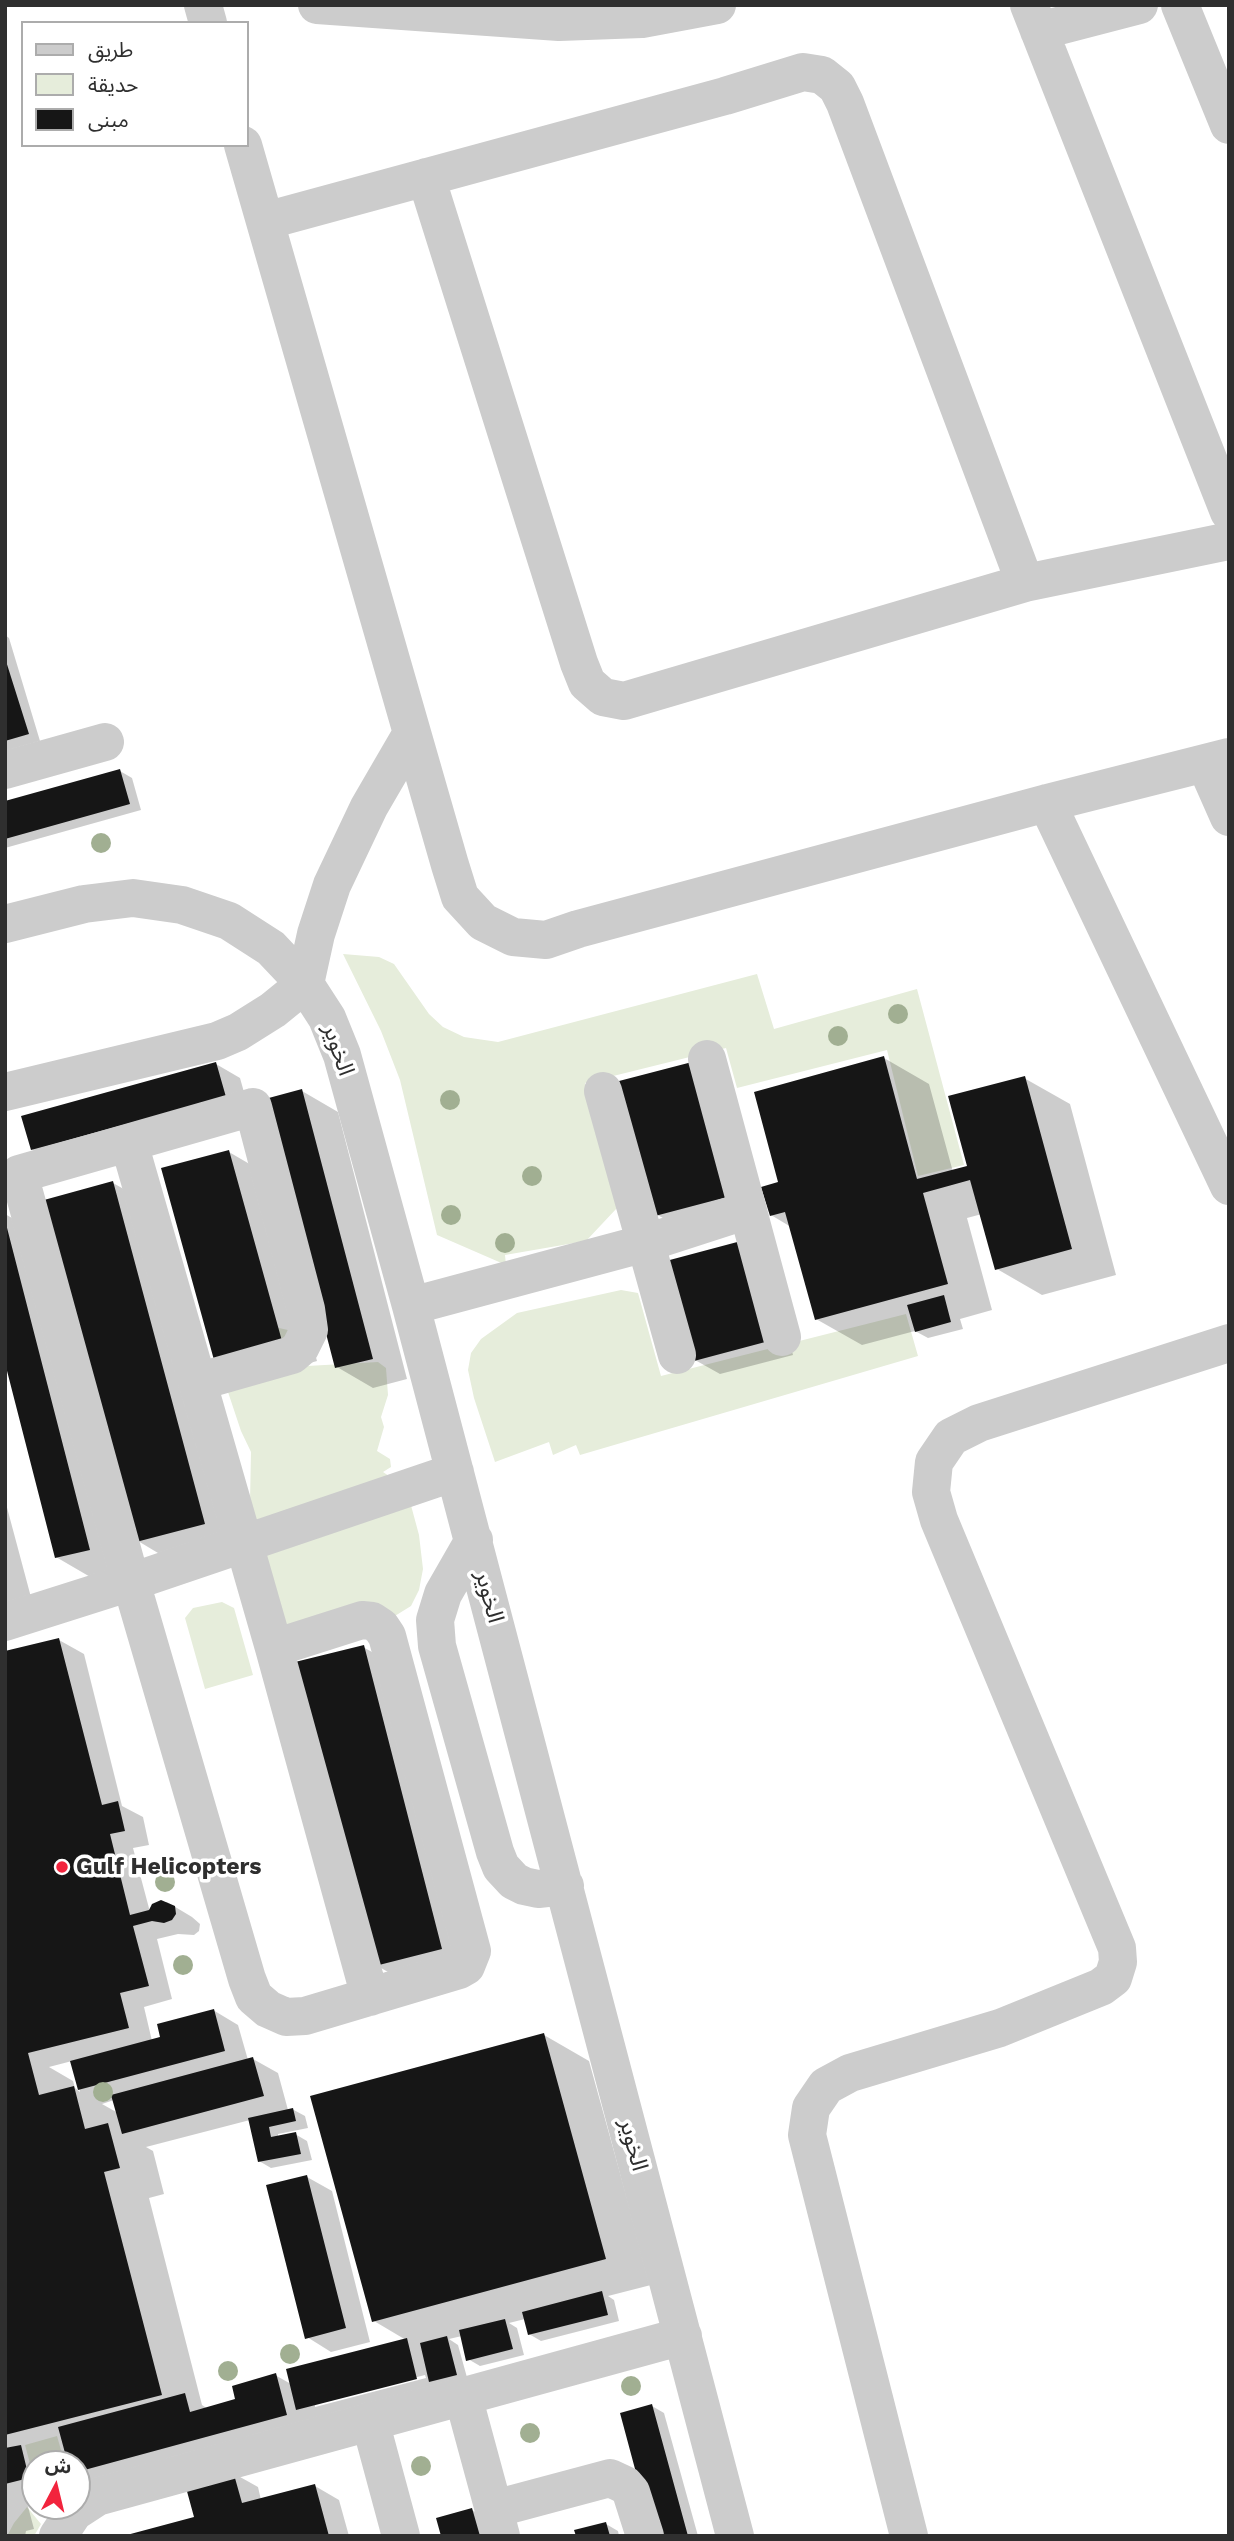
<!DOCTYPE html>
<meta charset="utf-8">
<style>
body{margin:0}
#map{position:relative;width:1234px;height:2541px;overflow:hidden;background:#fff;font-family:"Work Sans","Noto Sans Arabic",sans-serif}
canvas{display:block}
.frame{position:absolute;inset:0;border:7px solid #2f2f2f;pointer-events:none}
.legend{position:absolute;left:21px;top:21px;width:228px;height:126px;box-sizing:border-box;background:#fff;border:2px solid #acacac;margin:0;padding:9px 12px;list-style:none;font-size:21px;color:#2f2f2f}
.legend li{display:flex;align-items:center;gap:14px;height:35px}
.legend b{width:35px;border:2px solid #acacac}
.north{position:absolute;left:21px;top:2450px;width:70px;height:70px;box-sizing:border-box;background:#fff;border:2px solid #acacac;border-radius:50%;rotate:7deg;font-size:19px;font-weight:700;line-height:28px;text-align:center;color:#2f2f2f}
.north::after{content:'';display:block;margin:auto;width:24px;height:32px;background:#f2243d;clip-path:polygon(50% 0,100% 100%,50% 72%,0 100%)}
</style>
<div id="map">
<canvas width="1234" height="2541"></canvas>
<div class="frame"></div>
<ul class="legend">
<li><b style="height:9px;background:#ccc"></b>طريق</li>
<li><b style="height:19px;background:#e6eddb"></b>حديقة</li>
<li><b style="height:19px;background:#161616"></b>مبنى</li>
</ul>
<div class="north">ش</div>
</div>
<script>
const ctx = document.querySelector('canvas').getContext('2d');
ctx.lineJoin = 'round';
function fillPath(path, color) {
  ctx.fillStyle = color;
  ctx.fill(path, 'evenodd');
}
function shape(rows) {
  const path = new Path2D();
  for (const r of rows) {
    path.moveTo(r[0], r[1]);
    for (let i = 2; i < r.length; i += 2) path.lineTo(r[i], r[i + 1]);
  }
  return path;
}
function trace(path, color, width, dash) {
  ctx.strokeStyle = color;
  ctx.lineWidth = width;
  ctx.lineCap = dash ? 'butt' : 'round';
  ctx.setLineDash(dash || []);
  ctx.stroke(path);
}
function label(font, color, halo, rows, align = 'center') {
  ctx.font = font + ' "Work Sans","Noto Sans Arabic",sans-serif';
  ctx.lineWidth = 7;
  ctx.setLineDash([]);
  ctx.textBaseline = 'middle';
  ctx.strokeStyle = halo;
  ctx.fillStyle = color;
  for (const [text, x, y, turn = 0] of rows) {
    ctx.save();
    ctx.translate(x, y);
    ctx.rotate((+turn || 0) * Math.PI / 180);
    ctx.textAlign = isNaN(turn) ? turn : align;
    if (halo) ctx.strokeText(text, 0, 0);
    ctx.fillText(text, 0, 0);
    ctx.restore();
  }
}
fillPath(shape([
 [343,954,379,957,394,964,429,1014,443,1027,464,1037,498,1042,757,974,774,1029,917,989,964,1165,918,1176,887,1050,737,1088,726,1048,585,1083,617,1208,586,1241,505,1255,506,1265,437,1235,400,1080,381,1031],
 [621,1290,638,1293,661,1376,906,1314,918,1356,580,1455,576,1445,553,1455,549,1442,495,1462,474,1398,468,1370,471,1353,481,1339,517,1313],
 [279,1328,288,1330,307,1366,378,1362,386,1368,388,1395,381,1417,384,1427,377,1451,390,1459,391,1467,383,1472,392,1478,409,1498,419,1535,423,1569,419,1590,411,1606,390,1619,279,1632,250,1502,251,1452,241,1431,228,1392,263,1332],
 [222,1602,234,1608,253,1675,205,1689,185,1618,193,1608],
 [57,2436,65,2464,35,2464,35,2482,25,2445],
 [27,2507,41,2524,34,2536,7,2536,14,2523]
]), '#e6eddb');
fillPath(shape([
 [5,635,9,638,40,741,5,751],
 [120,771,132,778,141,810,5,848,5,803],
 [884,1058,929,1084,953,1172,969,1167,1024,1078,1070,1104,1116,1275,1042,1295,997,1269,982,1214,967,1218,992,1310,960,1319,963,1329,928,1338,915,1331,862,1345,816,1319,791,1227,771,1215,780,1183],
 [691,1063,761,1217,692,1235,656,1214],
 [216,1064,240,1078,249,1110,57,1163,32,1149],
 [302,1091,338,1112,407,1379,373,1388,337,1367],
 [229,1152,265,1173,317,1361,251,1380],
 [113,1183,149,1203,240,1544,173,1562,138,1541],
 [5,1214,40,1234,124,1570,92,1578,56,1557,5,1355],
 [766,1257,793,1355,720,1374,695,1360],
 [5,1500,32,1601,5,1608],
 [59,1640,84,1654,122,1806,143,1817,149,1845,133,1848,150,1912,158,1902,167,1902,192,1917,200,1924,199,1931,194,1935,178,1934,157,1939,172,1999,144,2007,152,2041,213,2010,238,2025,248,2060,253,2059,278,2073,288,2110,292,2109,305,2116,308,2128,278,2134,278,2138,295,2134,307,2141,312,2160,271,2168,259,2161,250,2120,146,2147,153,2151,164,2194,149,2198,202,2405,208,2409,238,2401,275,2375,291,2384,406,2340,374,2321,544,2035,589,2061,651,2285,608,2296,614,2300,619,2321,541,2341,529,2334,525,2319,509,2323,517,2328,524,2355,480,2366,468,2359,462,2336,449,2339,458,2345,468,2381,107,2493,77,2476,77,2464,69,2464,67,2456,46,2461,46,2464,35,2464,35,2496,26,2499,34,2529,26,2531,25,2536,5,2536,5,1653],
 [72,2061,80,2092,75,2088,73,2081,49,2067],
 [114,2100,118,2113,102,2104],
 [425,2375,426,2378,315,2407,315,2403],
 [363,1647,399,1667,477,1969,412,1986,376,1965],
 [307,2177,332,2191,370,2342,331,2352,307,2337],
 [652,2406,664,2413,698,2536,655,2536],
 [233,2473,258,2487,261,2500,315,2486,339,2500,349,2536,126,2536,196,2518],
 [472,2510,484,2517,489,2536,442,2536],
 [606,2524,618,2531,619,2536,578,2536]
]), '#0003');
fillPath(shape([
 [5,658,29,734,5,741],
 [120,769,130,804,5,839,5,801],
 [884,1056,917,1179,967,1166,948,1096,1025,1076,1072,1249,995,1270,970,1180,923,1193,948,1284,815,1320,785,1212,770,1216,761,1187,778,1182,754,1092],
 [216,1062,226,1097,31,1150,21,1116],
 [692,1062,727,1197,655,1216,619,1081],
 [302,1089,373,1359,335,1368,265,1099],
 [229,1150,282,1341,214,1360,161,1168],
 [113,1181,205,1524,136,1542,44,1200],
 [5,1220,90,1550,55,1558,5,1363],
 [741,1241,769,1341,694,1361,666,1261],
 [944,1295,951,1322,915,1332,907,1305],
 [59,1638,102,1805,118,1801,125,1831,110,1834,130,1915,149,1910,152,1904,161,1900,175,1906,176,1914,172,1920,164,1923,152,1921,133,1926,149,1986,120,1993,129,2028,28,2053,39,2095,74,2086,85,2129,108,2123,120,2168,104,2172,162,2395,5,2435,5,1651],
 [364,1645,442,1949,375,1966,295,1662],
 [214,2009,225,2051,78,2090,70,2061,160,2037,157,2024],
 [544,2033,606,2259,372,2322,310,2096],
 [253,2057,264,2096,122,2134,111,2095],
 [293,2108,296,2121,269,2127,271,2137,296,2132,301,2154,258,2162,248,2118],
 [307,2175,346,2328,305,2339,266,2185],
 [602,2291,608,2315,528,2335,522,2312],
 [505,2319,513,2349,466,2361,459,2330],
 [447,2336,457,2375,429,2382,420,2343],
 [407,2338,417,2379,296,2410,286,2369],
 [276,2373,287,2415,77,2472,77,2464,68,2464,58,2427,185,2393,190,2412,235,2399,232,2386],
 [652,2404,688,2536,653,2536,620,2413],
 [21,2445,29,2478,5,2484,5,2448],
 [233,2471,242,2503,315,2484,329,2536,123,2536,194,2517,185,2484],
 [472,2508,480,2536,441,2536,436,2518],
 [606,2522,610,2536,576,2536,574,2530]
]), '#161616');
trace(shape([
 [203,5,208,23],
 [317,5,559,22,642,19,717,5],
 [1029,5,1229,512],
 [1180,5,1229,125],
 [1039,31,1139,5],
 [243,145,450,865,460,897,483,922,513,937,546,940,578,929,1047,803,1229,757],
 [426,177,579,663,587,683,603,697,624,701,1025,583,1229,541],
 [265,221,725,96,803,72,822,75,837,87,845,103,1025,583],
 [1206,765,1229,817],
 [5,770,105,742],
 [1047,803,1229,1186],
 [5,924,84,904,133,898,182,905,229,921,271,948,305,984,327,1018,342,1055,411,1306,735,2536],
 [707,1059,782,1337],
 [603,1091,677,1355],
 [5,1092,217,1041,238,1032,273,1010,305,984,316,934,332,885,369,807,412,733],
 [129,1143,274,1648,370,1997],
 [411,1306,646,1243,748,1210],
 [197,1382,292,1355,300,1348,309,1330,306,1309,253,1107,19,1174,131,1582,247,1979,254,1997,268,2009,286,2017,305,2016,459,1970,466,1966,472,1951,387,1636,381,1627,372,1621,362,1620,274,1648],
 [474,1540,443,1594,435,1620,437,1646,495,1852,501,1867,514,1881,524,1886,538,1889,565,1886],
 [5,1622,131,1582,455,1472],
 [463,2396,501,2536],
 [370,2421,401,2536],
 [494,2509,610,2478,625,2485,631,2492,645,2536],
 [58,2536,74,2512,97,2497,683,2336],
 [909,2536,807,2135,811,2108,826,2086,850,2073,1000,2028,1101,1987,1113,1978,1118,1962,1117,1948,939,1520,931,1492,934,1462,951,1437,979,1423,1229,1343]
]), '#ccc', 38);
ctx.fillStyle = '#a1af92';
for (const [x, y] of [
 [101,843],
 [898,1014],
 [838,1036],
 [450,1100],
 [532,1176],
 [451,1215],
 [505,1243],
 [165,1882],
 [183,1965],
 [103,2092],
 [290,2354],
 [228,2371],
 [631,2386],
 [530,2433],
 [421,2466]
]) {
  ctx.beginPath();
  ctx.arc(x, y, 10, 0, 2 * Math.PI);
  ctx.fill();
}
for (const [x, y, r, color] of [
 [62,1867,7,"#f2243d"]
]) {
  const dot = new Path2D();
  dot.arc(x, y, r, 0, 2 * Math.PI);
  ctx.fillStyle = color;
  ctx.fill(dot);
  trace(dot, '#fff', 2.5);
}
label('23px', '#2f2f2f', '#fff', [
 ["الخوير",338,1050,71],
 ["الخوير",489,1597,75],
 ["الخوير",633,2145,75]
]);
label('bold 23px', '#2f2f2f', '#fff', [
 ["Gulf Helicopters",76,1867]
], 'left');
</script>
